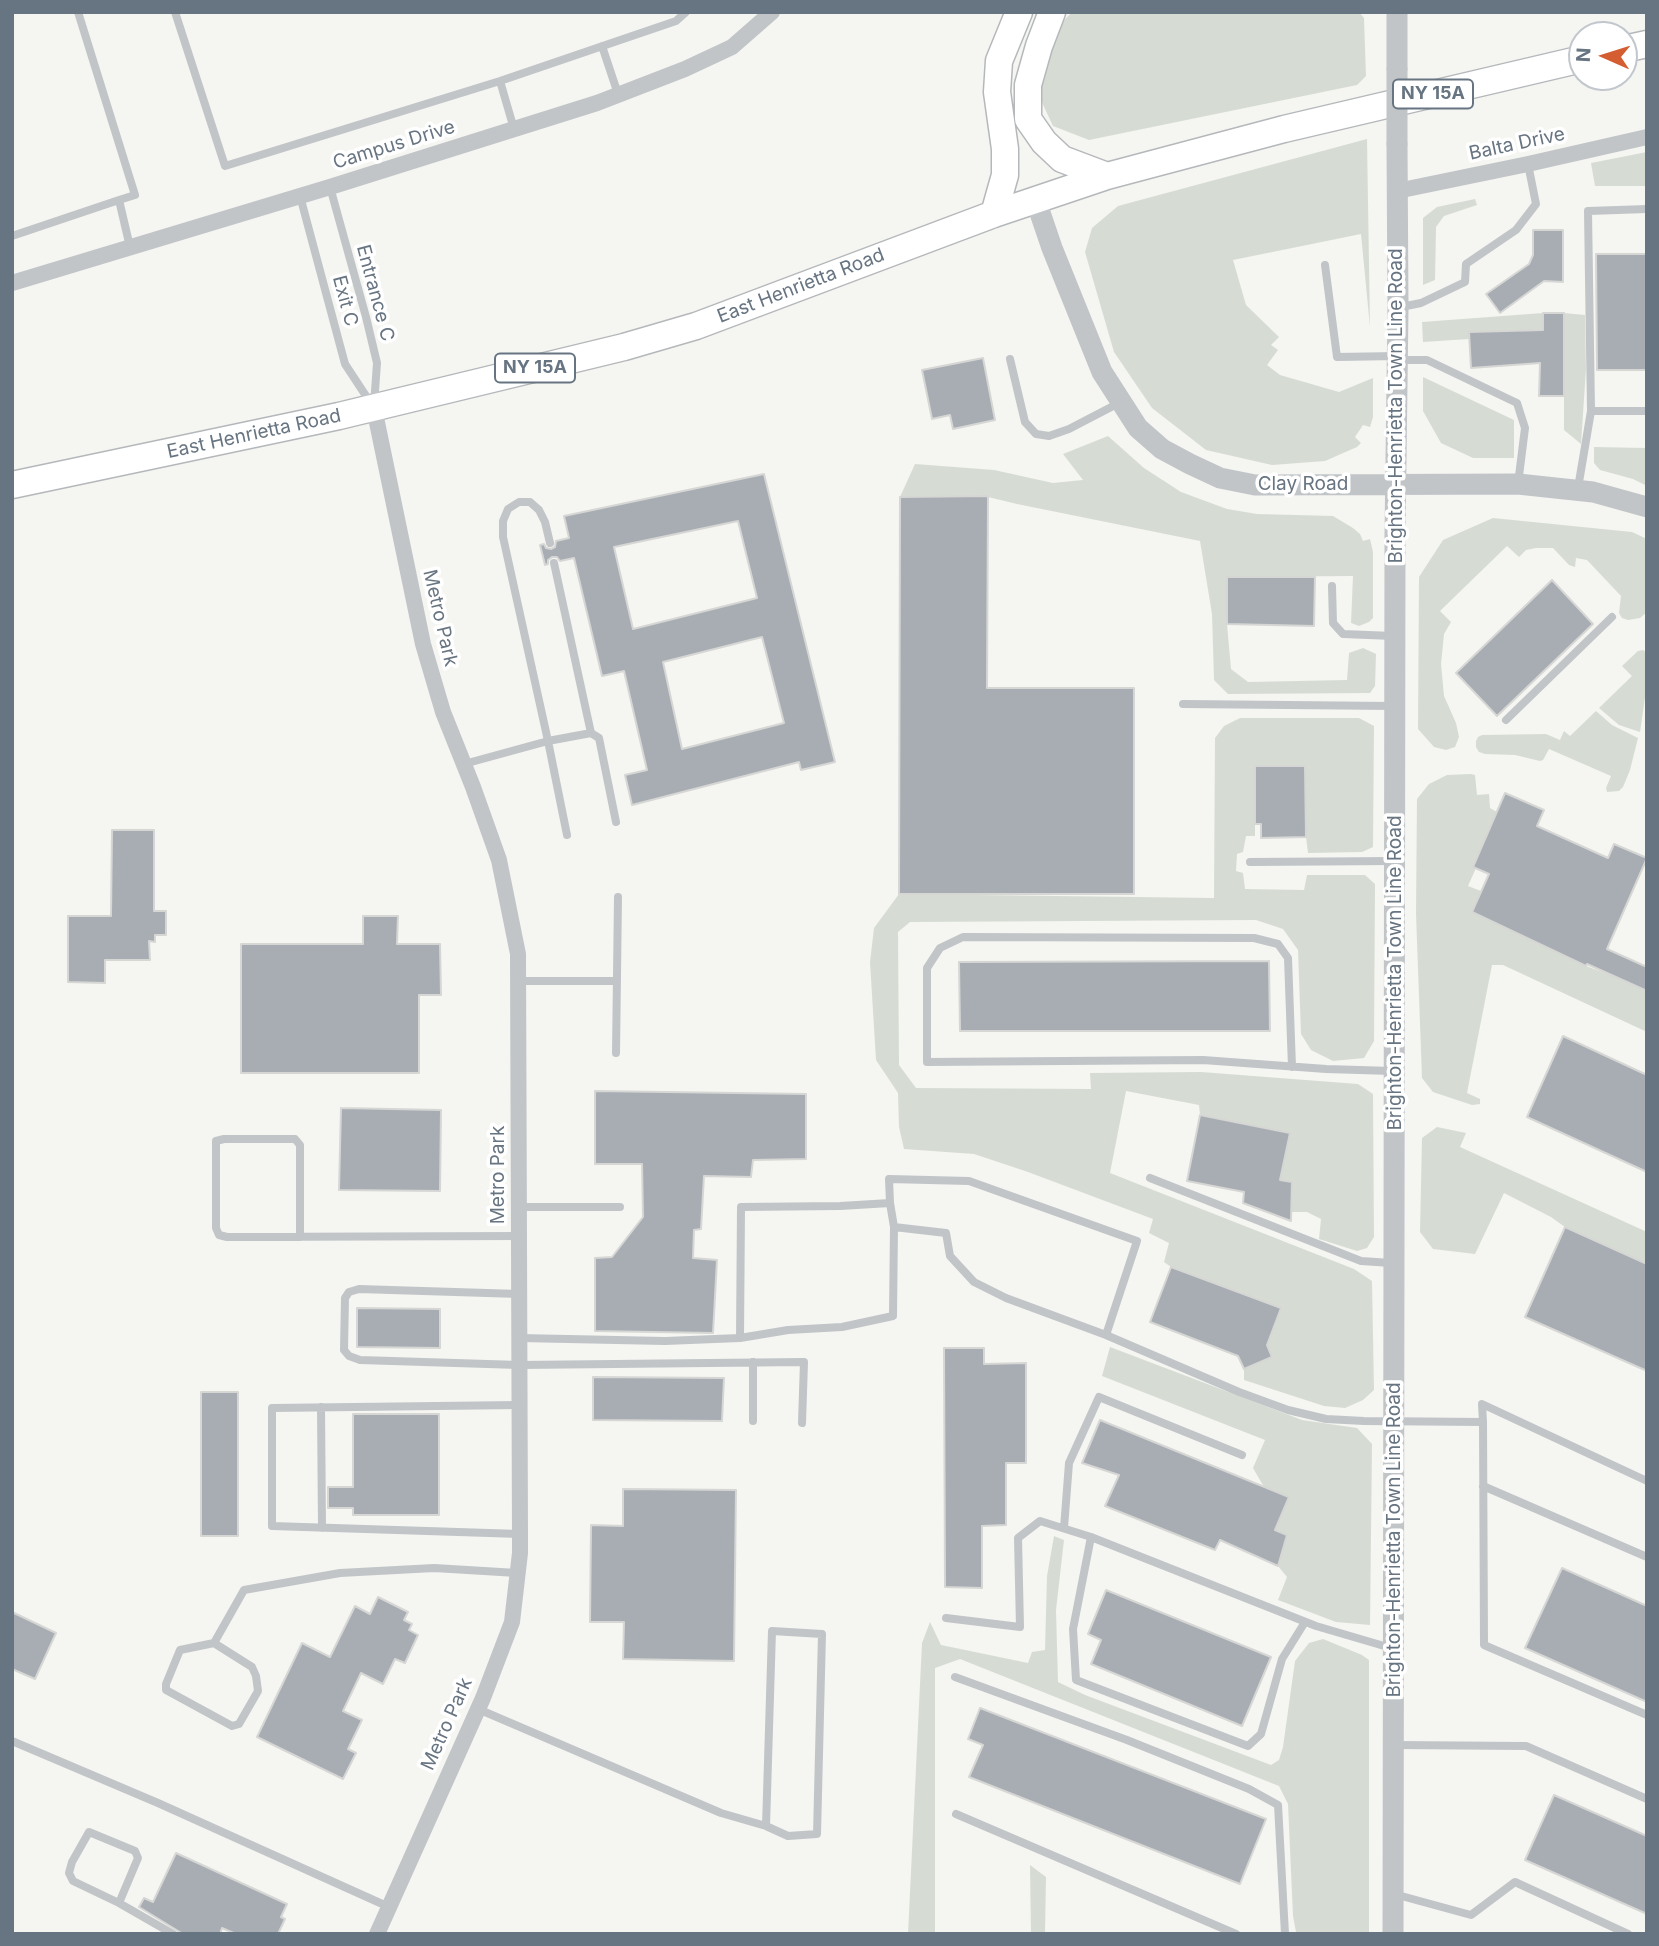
<!DOCTYPE html>
<style>
body{margin:0}
#map{position:relative;width:1659px;height:1946px;overflow:hidden;background:#f5f5f2;font-family:Inter,sans-serif}
canvas{display:block}
.frame{position:absolute;inset:0;border:14px solid #677481;pointer-events:none}
.north{position:absolute;left:1568px;top:21px;width:70px;height:70px;box-sizing:border-box;background:#fff;border:2px solid #c2c7cd;border-radius:50%;rotate:273deg;font-size:19px;font-weight:700;line-height:28px;text-align:center;color:#677481}
.north::after{content:'';display:block;margin:auto;width:24px;height:32px;background:#d55d32;clip-path:polygon(50% 0,100% 100%,50% 72%,0 100%)}
</style>
<div id="map">
<canvas width="1659" height="1946"></canvas>
<div class="frame"></div>
<div class="north">N</div>
</div>
<script>
const ctx = document.querySelector('canvas').getContext('2d');
ctx.lineJoin = 'round';
function fillPath(path, color) {
  ctx.fillStyle = color;
  ctx.fill(path, 'evenodd');
}
function shape(rows) {
  const path = new Path2D();
  for (const r of rows) {
    path.moveTo(r[0], r[1]);
    for (let i = 2; i < r.length; i += 2) path.lineTo(r[i], r[i + 1]);
  }
  return path;
}
function trace(path, color, width, dash) {
  ctx.strokeStyle = color;
  ctx.lineWidth = width;
  ctx.lineCap = dash ? 'butt' : 'round';
  ctx.setLineDash(dash || []);
  ctx.stroke(path);
}
function label(font, color, halo, rows, align = 'center') {
  ctx.font = font + ' Inter,sans-serif';
  ctx.lineWidth = 7;
  ctx.setLineDash([]);
  ctx.textBaseline = 'middle';
  ctx.strokeStyle = halo;
  ctx.fillStyle = color;
  for (const [text, x, y, turn = 0] of rows) {
    ctx.save();
    ctx.translate(x, y);
    ctx.rotate((+turn || 0) * Math.PI / 180);
    ctx.textAlign = isNaN(turn) ? turn : align;
    if (halo) ctx.strokeText(text, 0, 0);
    ctx.fillText(text, 0, 0);
    ctx.restore();
  }
}
fillPath(shape([
 [1072,12,1359,12,1364,18,1366,76,1357,85,1089,140,1053,126,1039,96,1056,29],
 [1367,139,1370,327,1361,234,1233,260,1246,305,1279,337,1271,345,1278,350,1267,365,1280,375,1339,392,1373,378,1373,417,1370,427,1363,425,1355,437,1361,443,1357,447,1325,461,1272,465,1206,450,1152,408,1114,352,1085,252,1092,228,1118,206],
 [1647,152,1647,186,1595,186,1591,163],
 [1475,199,1477,205,1444,216,1436,227,1435,280,1423,285,1423,218,1437,207],
 [1543,313,1543,330,1470,332,1469,339,1423,342,1422,322],
 [1564,313,1585,315,1586,369,1581,444,1564,430],
 [1423,377,1514,420,1514,458,1473,458,1441,443,1423,411],
 [1108,436,1144,468,1181,492,1227,509,1257,514,1333,516,1353,528,1360,534,1363,541,1370,539,1373,552,1373,618,1369,622,1359,626,1351,623,1353,576,1228,577,1227,624,1231,669,1248,682,1347,680,1349,653,1363,648,1376,654,1375,686,1370,693,1228,694,1214,680,1212,614,1200,541,1017,504,988,497,900,497,915,464,994,470,1053,483,1083,480,1063,454],
 [1594,447,1647,448,1647,486,1633,479,1600,470,1594,463],
 [1493,518,1632,532,1647,539,1647,612,1640,618,1628,620,1622,618,1619,613,1621,596,1587,560,1576,558,1575,567,1569,565,1553,548,1536,548,1526,550,1519,557,1507,546,1440,611,1451,622,1444,634,1441,664,1444,696,1456,723,1459,737,1455,747,1446,750,1434,747,1418,729,1419,577,1443,540],
 [1643,650,1647,653,1647,684,1640,732,1619,725,1599,708,1632,676,1622,666,1638,651],
 [1596,711,1612,725,1638,738,1630,770,1623,787,1619,791,1607,792,1606,788,1611,776,1549,749,1543,760,1540,761,1515,755,1485,754,1479,752,1476,747,1476,741,1478,737,1482,735,1546,734,1560,740,1564,731,1570,736],
 [1240,718,1359,718,1374,726,1373,847,1362,852,1308,853,1306,837,1305,766,1255,766,1255,836,1246,836,1243,852,1237,854,1236,871,1243,873,1245,889,1304,890,1307,875,1365,875,1375,884,1374,1041,1364,1058,1333,1061,1311,1050,1301,1034,1298,950,1283,929,1256,920,910,922,898,932,899,1065,916,1088,1091,1089,1090,1073,1201,1072,1358,1084,1373,1094,1374,1237,1367,1248,1357,1251,1319,1239,1321,1219,1307,1212,1291,1212,1292,1183,1280,1180,1290,1133,1200,1115,1199,1105,1126,1091,1110,1173,1354,1269,1372,1281,1374,1390,1363,1400,1345,1408,1324,1406,1244,1380,1244,1369,1272,1357,1267,1345,1281,1308,1171,1267,1164,1262,1169,1243,1149,1233,1153,1219,1028,1172,974,1154,904,1149,899,1127,898,1093,876,1060,870,962,874,928,899,894,1214,898,1215,738,1224,726],
 [1471,774,1475,775,1477,795,1489,794,1490,808,1497,812,1473,866,1476,868,1468,886,1481,891,1472,912,1586,966,1611,975,1647,991,1647,1032,1503,965,1492,965,1467,1093,1480,1099,1480,1104,1472,1105,1433,1092,1422,1078,1416,914,1417,799,1429,784,1447,775],
 [1437,1127,1466,1133,1460,1147,1647,1232,1647,1264,1565,1227,1551,1217,1504,1193,1475,1254,1433,1249,1420,1232,1422,1138],
 [1110,1347,1302,1420,1357,1428,1372,1444,1370,1625,1336,1622,1278,1600,1287,1577,1278,1566,1275,1530,1264,1487,1253,1468,1265,1440,1102,1376],
 [1054,1536,1064,1540,1056,1610,1058,1682,1085,1695,1271,1765,1279,1760,1283,1747,1295,1661,1309,1643,1323,1639,1362,1655,1369,1660,1369,1934,1298,1934,1296,1932,1293,1916,1288,1804,1279,1786,960,1659,935,1668,935,1934,908,1934,922,1643,930,1622,941,1645,1028,1663,1032,1652,1045,1650,1047,1576],
 [1030,1865,1046,1877,1045,1934,1031,1934]
]), '#d6dcd3');
const building = shape([
 [1533,230,1563,230,1563,282,1544,281,1500,313,1486,294,1529,264,1533,255,1533,230],
 [1596,254,1647,254,1647,370,1597,370,1596,254],
 [1543,313,1564,313,1564,396,1539,396,1540,363,1471,368,1469,332,1543,330,1543,313],
 [983,358,995,420,953,429,950,415,932,419,922,370,983,358],
 [764,474,835,762,801,770,799,762,632,805,625,775,647,770,624,671,602,676,574,558,560,561,557,557,552,557,548,560,548,564,545,565,540,545,544,544,546,548,551,549,555,547,556,541,569,538,564,516,764,474],
 [738,521,757,598,633,629,614,547,738,521],
 [762,637,784,723,682,749,663,662,762,637],
 [988,496,987,688,1134,688,1134,894,899,894,900,497,988,496],
 [1227,577,1315,577,1314,626,1227,624,1227,577],
 [1552,580,1593,624,1497,716,1456,673,1552,580],
 [1255,766,1305,766,1306,837,1261,838,1261,824,1255,824,1255,766],
 [1505,793,1544,810,1537,826,1608,858,1614,844,1647,858,1607,949,1647,967,1647,991,1587,964,1586,966,1472,912,1489,874,1473,867,1505,793],
 [112,830,154,830,154,911,166,911,166,935,155,935,155,942,149,941,150,960,105,960,105,983,68,982,68,916,111,916,112,830],
 [363,916,398,916,397,944,440,944,441,995,419,995,419,1073,241,1073,241,944,363,944,363,916],
 [1269,961,1270,1031,960,1031,959,962,1269,961],
 [1563,1036,1647,1075,1647,1172,1527,1117,1563,1036],
 [595,1091,806,1094,806,1159,753,1160,751,1177,704,1176,701,1229,694,1230,693,1258,717,1260,713,1333,595,1331,595,1258,612,1257,643,1217,642,1164,595,1164,595,1091],
 [341,1108,441,1110,440,1191,339,1190,341,1108],
 [1200,1115,1290,1133,1280,1180,1292,1182,1291,1221,1243,1203,1244,1192,1187,1181,1200,1115],
 [1565,1227,1647,1264,1647,1371,1525,1317,1565,1227],
 [1171,1267,1281,1308,1267,1345,1272,1357,1244,1369,1238,1356,1150,1322,1171,1267],
 [357,1308,440,1309,440,1348,357,1347,357,1308],
 [944,1348,984,1348,984,1364,1026,1363,1026,1463,1006,1463,1006,1525,982,1526,982,1588,945,1587,944,1348],
 [593,1377,724,1378,722,1421,593,1420,593,1377],
 [201,1392,238,1392,238,1536,201,1536,201,1392],
 [353,1414,439,1414,439,1515,353,1515,353,1508,328,1508,328,1487,353,1487,353,1414],
 [1100,1420,1289,1497,1275,1530,1287,1535,1278,1566,1220,1540,1215,1550,1105,1506,1119,1475,1082,1463,1100,1420],
 [623,1489,736,1490,734,1661,623,1659,624,1622,590,1622,591,1525,623,1526,623,1489],
 [1562,1568,1647,1606,1647,1702,1525,1648,1562,1568],
 [1106,1590,1271,1657,1242,1726,1091,1664,1101,1640,1088,1634,1106,1590],
 [378,1597,408,1612,404,1620,412,1624,409,1630,418,1635,405,1663,395,1659,383,1684,361,1673,343,1711,362,1720,348,1749,356,1753,343,1779,257,1737,302,1643,330,1657,355,1606,370,1614,378,1597],
 [12,1612,56,1633,35,1679,12,1669,12,1612],
 [980,1708,1266,1819,1240,1884,969,1777,983,1745,968,1739,980,1708],
 [1554,1795,1647,1836,1647,1914,1525,1860,1554,1795],
 [176,1853,287,1904,281,1917,285,1919,278,1934,236,1934,222,1928,220,1934,183,1934,139,1907,144,1898,153,1902,176,1853]
]);
fillPath(building, '#a7adb2');
trace(building, '#d6d7d5', 2);
const primary = shape([
 [1052,12,1039,46,1028,85,1028,119,1044,142,1062,159,1107,176],
 [1624,49,1647,44],
 [994,214,1005,175,1005,149,997,92,999,61,1019,12],
 [12,485,339,416,624,347,696,326,994,214,1107,176,1284,129,1582,59]
]);
trace(primary, '#b5b8bb', 29);
trace(shape([
 [78,12,135,195,119,200],
 [175,12,225,166,500,81,676,21,686,12],
 [602,46,618,94],
 [500,81,514,129],
 [330,187,366,317,377,363,374,405],
 [300,196,345,364,370,402],
 [12,236,119,200,130,247],
 [1325,265,1337,357,1397,356],
 [1401,307,1421,303,1465,282,1466,264,1516,230,1536,204,1528,164],
 [1010,359,1025,422,1036,434,1049,436,1069,429,1119,403],
 [1399,360,1427,360,1517,403,1525,428,1518,484],
 [1591,411,1647,411],
 [1578,488,1591,411,1588,211,1647,209],
 [554,563,591,733],
 [1332,586,1333,623,1343,634,1393,636],
 [1183,704,1392,706],
 [1506,720,1612,617],
 [464,764,548,741,503,537,503,521,508,509,519,502,530,502,539,510,545,522,550,543],
 [567,835,548,741,591,733,599,738,616,822],
 [1250,862,1393,861],
 [518,981,617,981],
 [616,1053,618,897],
 [1292,1067,1288,958,1278,944,1254,938,963,937,940,948,927,968,927,1062,1203,1060,1326,1069,1392,1071],
 [1150,1178,1361,1261,1391,1263],
 [890,1203,889,1179,969,1181,1137,1241,1106,1335],
 [519,1207,620,1207],
 [300,1237,300,1145,295,1139,224,1139,216,1141,216,1228,219,1235,227,1237,519,1236],
 [519,1294,359,1289,349,1292,345,1298,344,1350,349,1356,360,1360,519,1365,804,1362,802,1423],
 [519,1338,665,1341,740,1338,788,1330,842,1327,893,1316,894,1227,946,1233,950,1256,974,1282,1006,1298,1106,1335,1239,1392,1288,1410,1326,1419,1364,1421,1483,1422,1484,1645,1647,1715],
 [740,1338,741,1207,840,1206,890,1203,894,1227],
 [753,1362,753,1421],
 [519,1405,272,1408,272,1526,520,1534],
 [321,1407,322,1528],
 [1483,1422,1482,1404,1647,1481],
 [1483,1486,1647,1557],
 [1064,1528,1069,1463,1099,1397,1242,1455],
 [1091,1537,1073,1629,1076,1680,1248,1746,1261,1734,1282,1659,1305,1622],
 [946,1618,1020,1627,1018,1538,1040,1521,1091,1537,1316,1626,1391,1648],
 [214,1643,252,1667,256,1676,258,1691,239,1724,232,1726,166,1690,166,1684,180,1650,214,1643,244,1590,340,1573,434,1568,517,1573],
 [955,1677,1127,1740,1249,1789,1278,1805,1285,1934],
 [478,1709,721,1813,766,1826,772,1631,822,1634,817,1834,788,1836,766,1826],
 [12,1741,158,1803,389,1907],
 [1395,1745,1526,1746,1647,1799],
 [956,1814,1236,1934],
 [1394,1894,1471,1915,1515,1882,1628,1934],
 [119,1903,138,1858,135,1851,89,1832,72,1862,69,1873,73,1881,119,1903,173,1934]
]), '#c1c5c8', 8);
trace(shape([
 [1397,191,1528,164,1647,137],
 [12,283,330,187,597,103,685,69,732,47,772,12],
 [374,408,423,644,443,712,473,787,499,860,518,954,520,1534,520,1553,512,1622,483,1698,377,1934]
]), '#c1c5c8', 16);
trace(shape([
 [1397,69,1397,12],
 [1036,201,1052,248,1102,372,1138,428,1162,449,1190,464,1220,478,1255,485,1518,484,1593,492,1647,507],
 [1393,1934,1395,535,1398,308,1397,144]
]), '#c1c5c8', 21);
trace(primary, '#fff', 26);
trace(shape([
 [1397,144,1397,69]
]), '#c1c5c8', 21);
for (const [x, y, w] of [
 [1433,94,80],
 [535,368,80]
]) {
  const box = new Path2D();
  box.roundRect(x - w / 2, y - 14.5, w, 29, 5);
  ctx.fillStyle = '#fff';
  ctx.fill(box);
  trace(box, '#677481', 2);
}
label('bold 18px', '#677481', null, [
 ["NY 15A",1433,94],
 ["NY 15A",535,368]
]);
label('19px', '#677481', '#fff', [
 ["Balta Drive",1517,144,-12],
 ["Campus Drive",394,145,-17],
 ["East Henrietta Road",801,286,-21],
 ["Entrance C",375,293,75],
 ["Exit C",345,301,75],
 ["Brighton-Henrietta Town Line Road",1396,406,-90],
 ["East Henrietta Road",254,434,-12],
 ["Clay Road",1303,484],
 ["Metro Park",440,618,77],
 ["Brighton-Henrietta Town Line Road",1395,973,-90],
 ["Metro Park",498,1175,-90],
 ["Brighton-Henrietta Town Line Road",1394,1540,-90],
 ["Metro Park",447,1724,-66]
]);
</script>
